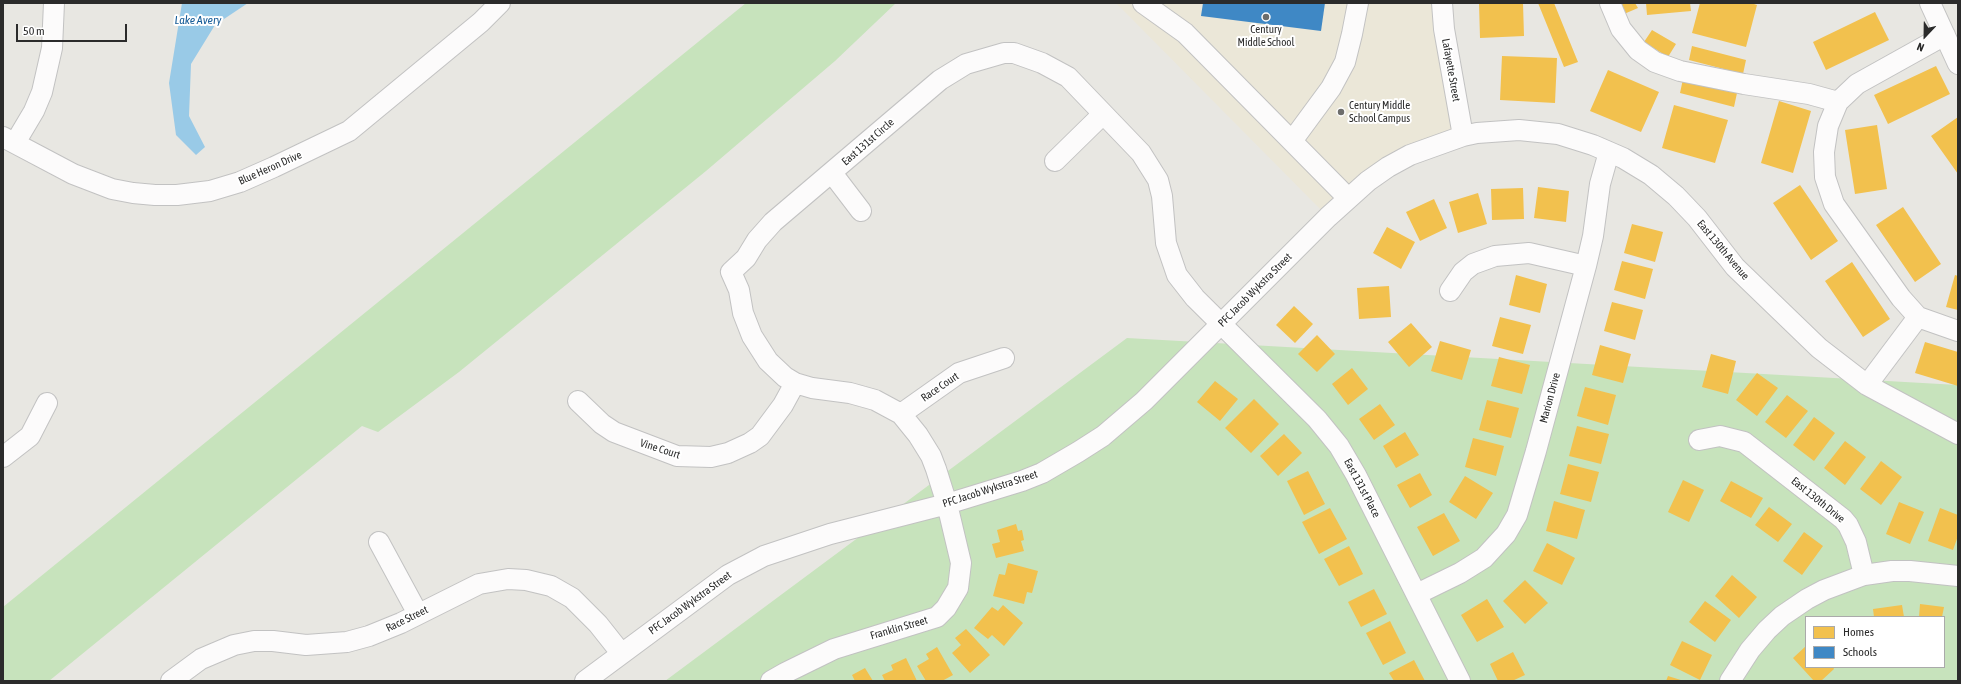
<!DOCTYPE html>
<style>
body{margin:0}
#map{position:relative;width:1961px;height:684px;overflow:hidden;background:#e8e7e2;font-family:"Asap Condensed",sans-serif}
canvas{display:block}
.frame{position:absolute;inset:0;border:4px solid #2b2b2b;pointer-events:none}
.legend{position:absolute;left:1805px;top:616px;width:140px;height:52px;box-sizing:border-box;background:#fff;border:1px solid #aaa;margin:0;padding:5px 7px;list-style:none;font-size:12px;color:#2b2b2b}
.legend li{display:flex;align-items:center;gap:8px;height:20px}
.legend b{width:20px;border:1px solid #aaa}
.north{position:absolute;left:1905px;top:16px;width:40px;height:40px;-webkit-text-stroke:3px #fff;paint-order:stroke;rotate:202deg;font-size:11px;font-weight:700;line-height:16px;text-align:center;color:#2b2b2b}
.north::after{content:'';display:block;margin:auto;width:14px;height:18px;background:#2b2b2b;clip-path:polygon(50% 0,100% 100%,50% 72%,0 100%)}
.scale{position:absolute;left:16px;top:24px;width:111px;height:18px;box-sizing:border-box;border:2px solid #2b2b2b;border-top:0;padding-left:5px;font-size:12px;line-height:14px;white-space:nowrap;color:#2b2b2b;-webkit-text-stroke:3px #fff;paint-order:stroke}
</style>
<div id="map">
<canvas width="1961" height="684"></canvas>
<div class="frame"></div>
<ul class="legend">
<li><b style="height:11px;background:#f2c14e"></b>Homes</li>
<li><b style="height:11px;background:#3f88c5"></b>Schools</li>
</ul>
<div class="north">N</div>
<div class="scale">50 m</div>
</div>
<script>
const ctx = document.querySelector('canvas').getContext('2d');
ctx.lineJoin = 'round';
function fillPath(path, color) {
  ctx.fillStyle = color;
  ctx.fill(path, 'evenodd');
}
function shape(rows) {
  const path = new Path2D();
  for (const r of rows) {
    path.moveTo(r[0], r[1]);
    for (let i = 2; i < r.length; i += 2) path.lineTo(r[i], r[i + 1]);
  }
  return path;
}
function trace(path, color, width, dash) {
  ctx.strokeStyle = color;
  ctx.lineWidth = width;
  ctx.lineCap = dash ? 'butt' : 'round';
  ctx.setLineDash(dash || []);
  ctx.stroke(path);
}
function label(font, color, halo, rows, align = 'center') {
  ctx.font = font + ' "Asap Condensed",sans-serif';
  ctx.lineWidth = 4;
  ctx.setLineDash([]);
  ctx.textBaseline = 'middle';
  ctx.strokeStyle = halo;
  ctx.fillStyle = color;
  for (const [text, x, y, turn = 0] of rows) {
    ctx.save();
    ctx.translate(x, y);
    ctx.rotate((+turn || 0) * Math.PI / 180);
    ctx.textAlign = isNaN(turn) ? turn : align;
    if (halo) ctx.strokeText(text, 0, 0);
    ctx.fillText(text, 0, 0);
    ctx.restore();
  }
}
fillPath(shape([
 [1116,3,1442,3,1463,136,1432,146,1328,217]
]), '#ebe7d8');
fillPath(shape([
 [746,3,896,3,835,61,706,171,459,372,378,432,362,426,49,681,3,681,3,607],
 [1127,338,1958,385,1958,681,665,681],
 [1806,617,1944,617,1944,667,1806,667]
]), '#c7e3bc');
fillPath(shape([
 [182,3,248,3,215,25,191,64,189,116,205,147,196,155,176,135,169,83]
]), '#99cae7');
fillPath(shape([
 [1479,3,1523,3,1524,36,1480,38],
 [1538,3,1554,3,1578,62,1564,67],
 [1619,3,1635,3,1638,8,1624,14],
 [1646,3,1690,3,1691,11,1647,15],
 [1700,3,1751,3,1757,5,1746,47,1692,33],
 [1875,12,1889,40,1826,70,1813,42],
 [1652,30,1676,44,1668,57,1644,42],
 [1692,46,1746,60,1743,74,1689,60],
 [1502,56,1557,58,1555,103,1500,100],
 [1936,66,1950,94,1888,124,1874,95],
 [1608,70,1659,92,1641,132,1590,111],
 [1683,79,1737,93,1734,107,1680,93],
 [1779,101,1811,111,1793,173,1761,163],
 [1674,105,1728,120,1715,163,1662,148],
 [1958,117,1958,174,1931,136],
 [1877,125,1887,189,1855,194,1845,130],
 [1800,185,1838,241,1811,260,1773,203],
 [1538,187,1569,191,1566,222,1534,218],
 [1523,188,1524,219,1492,220,1491,189],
 [1478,193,1487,224,1458,233,1449,202],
 [1434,199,1447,228,1420,241,1406,212],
 [1903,207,1941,264,1915,282,1876,225],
 [1632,224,1663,232,1655,262,1624,253],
 [1387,227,1415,242,1401,269,1373,253],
 [1622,261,1653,269,1645,299,1614,290],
 [1852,262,1890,319,1863,337,1825,281],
 [1516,275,1547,284,1540,313,1509,305],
 [1955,275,1958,276,1958,310,1946,307],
 [1389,286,1391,317,1359,319,1357,288],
 [1612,302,1643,310,1635,340,1604,331],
 [1294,306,1313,324,1295,343,1276,325],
 [1500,317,1531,325,1523,354,1492,346],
 [1411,323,1432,347,1409,367,1388,342],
 [1317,335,1335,354,1317,372,1298,354],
 [1440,341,1471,350,1462,380,1431,371],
 [1925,342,1958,352,1958,386,1915,373],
 [1600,345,1631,354,1623,383,1592,375],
 [1711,354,1736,361,1728,394,1702,387],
 [1499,357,1530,365,1522,394,1491,386],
 [1352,368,1368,389,1348,405,1332,384],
 [1757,373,1778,388,1757,416,1736,400],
 [1215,381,1238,399,1220,421,1197,402],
 [1585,387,1616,395,1608,425,1577,416],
 [1787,395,1808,411,1786,438,1765,422],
 [1254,399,1279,424,1251,453,1225,428],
 [1487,400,1519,408,1511,438,1479,430],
 [1380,404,1395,425,1374,440,1359,419],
 [1814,417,1835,433,1814,461,1793,445],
 [1577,426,1609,434,1601,464,1569,456],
 [1405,432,1419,455,1396,468,1383,446],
 [1284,434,1302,453,1278,476,1260,456],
 [1473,438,1504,446,1496,476,1465,467],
 [1845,441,1866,457,1845,485,1824,468],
 [1881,461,1902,477,1881,505,1860,489],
 [1568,464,1599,472,1591,502,1560,494],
 [1308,471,1325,504,1304,515,1287,481],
 [1420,473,1432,495,1410,508,1397,485],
 [1465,476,1493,493,1476,519,1449,502],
 [1683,480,1704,490,1689,522,1668,512],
 [1731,481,1763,498,1751,518,1720,501],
 [1554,501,1585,510,1577,539,1546,531],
 [1899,502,1924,512,1910,544,1886,534],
 [1769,507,1792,524,1778,542,1755,525],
 [1330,508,1347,539,1319,554,1302,522],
 [1940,508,1958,515,1958,536,1953,550,1928,541],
 [1444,513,1460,541,1433,556,1417,527],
 [1016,524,1018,531,1022,530,1024,540,1021,541,1024,551,996,558,992,544,1000,542,997,530],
 [1804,532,1823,546,1802,575,1783,561],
 [1547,543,1575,558,1562,585,1533,571],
 [1349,546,1363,574,1339,586,1324,559],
 [1008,563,1038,571,1032,593,1027,592,1024,604,993,596,999,574,1005,575],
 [1732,575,1757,597,1739,618,1715,596],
 [1525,580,1548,603,1525,624,1503,601],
 [1374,589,1387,614,1361,627,1348,602],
 [1487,599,1504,627,1477,642,1461,615],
 [1705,601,1731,620,1715,642,1689,622],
 [1920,604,1944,607,1942,617,1919,617],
 [1003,605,1023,623,1004,646,992,635,988,639,974,628,992,607,998,611],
 [1902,605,1904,617,1874,617,1873,609],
 [1390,621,1406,653,1383,665,1366,633],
 [966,629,990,655,970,673,952,653,961,645,955,638],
 [1682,641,1712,655,1700,680,1670,665],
 [1806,646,1806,667,1833,667,1834,669,1821,681,1814,681,1793,658],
 [937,647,953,675,942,681,926,681,917,666,929,659,926,654],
 [1513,652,1525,675,1512,681,1498,681,1490,664],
 [906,658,917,681,885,681,882,675,893,670,891,665],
 [1414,660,1425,681,1394,681,1389,673],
 [865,668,873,681,855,681,852,675],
 [1668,676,1684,681,1666,681]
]), '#f2c14e');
fillPath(shape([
 [1203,3,1325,3,1321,31,1201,16]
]), '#3f88c5');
const minor = shape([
 [1143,3,1185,33,1348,198],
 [1442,3,1444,29,1463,136],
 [1610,3,1621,29,1638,50,1655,62,1680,71,1744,84,1809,94,1838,102],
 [1930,3,1958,64],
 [1945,35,1857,84,1838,102,1828,126,1824,152,1825,177,1834,204,1901,298,1918,317,1958,331],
 [3,137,73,174,112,189,133,193,155,195,177,195,210,191,240,182,274,167,349,131,481,22,500,3],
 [1292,141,1331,88,1345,62,1352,34,1358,3],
 [15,143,34,111,42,92,52,48,54,3],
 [1055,161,1103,114],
 [832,173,861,211],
 [1450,291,1463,272,1473,264,1495,256,1529,253,1586,266],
 [1867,385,1918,317],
 [578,401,602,424,614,432,677,456,711,457,728,453,750,443,760,436,783,405,795,383],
 [901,414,959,373,1004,358],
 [1699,440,1720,436,1744,442,1843,519,1848,525,1856,542,1864,575],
 [3,457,30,436,47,403],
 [379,542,418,614],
 [1417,594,1460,573,1484,558,1506,534,1517,515,1536,451,1586,266,1593,236,1600,184,1609,152],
 [171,681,201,659,234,645,254,641,273,641,306,645,347,642,369,636,401,623,479,584,508,579,526,580,551,586,572,598,598,624,621,653],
 [585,681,728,575,764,556,830,534,947,504,1022,481,1042,473,1078,452,1103,436,1144,401,1328,217,1368,181,1388,167,1410,155,1463,136,1477,133,1519,130,1558,134,1593,145,1623,158,1651,175,1676,196,1697,218,1735,267,1819,348,1867,385,1958,434],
 [771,681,785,673,834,649,937,617,946,608,958,588,961,563,947,504,936,469,931,456,918,435,901,414,875,400,850,393,812,388,795,383,785,377,768,361,752,336,743,313,739,290,731,272,746,258,757,240,773,222,940,80,966,64,1004,53,1014,53,1042,63,1068,77,1141,153,1158,180,1162,196,1166,243,1177,275,1195,298,1317,419,1339,446,1356,475,1460,681],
 [1730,681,1750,650,1767,630,1782,616,1807,599,1824,590,1864,575,1892,571,1910,571,1958,576]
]);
trace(minor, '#c2c2c2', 22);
trace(minor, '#fcfbfb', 20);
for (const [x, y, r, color] of [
 [1266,17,4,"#6d6d6b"],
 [1341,112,4,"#6d6d6b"]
]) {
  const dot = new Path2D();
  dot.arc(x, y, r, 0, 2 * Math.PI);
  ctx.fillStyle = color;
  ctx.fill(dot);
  trace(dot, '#fff', 1.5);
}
label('11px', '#2b2b2b', '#fff', [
 ["Century",1266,30],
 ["Middle School",1266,43],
 ["Century Middle",1349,106,"left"],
 ["School Campus",1349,119,"left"]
]);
label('11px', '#2b2b2b', '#fff', [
 ["Lafayette Street",1451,70,80],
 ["East 131st Circle",868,142,-41],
 ["Blue Heron Drive",270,168,-24],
 ["East 130th Avenue",1723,250,50],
 ["PFC Jacob Wykstra Street",1255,290,-45],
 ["Race Court",940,387,-34],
 ["Marion Drive",1550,398,-75],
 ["Vine Court",660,449,18],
 ["East 131st Place",1362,488,62],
 ["PFC Jacob Wykstra Street",990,489,-18],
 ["East 130th Drive",1818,500,39],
 ["PFC Jacob Wykstra Street",690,603,-36],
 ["Race Street",407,619,-26],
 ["Franklin Street",899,628,-16]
]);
label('italic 12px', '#145a96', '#fff', [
 ["Lake Avery",198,20]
]);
</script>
